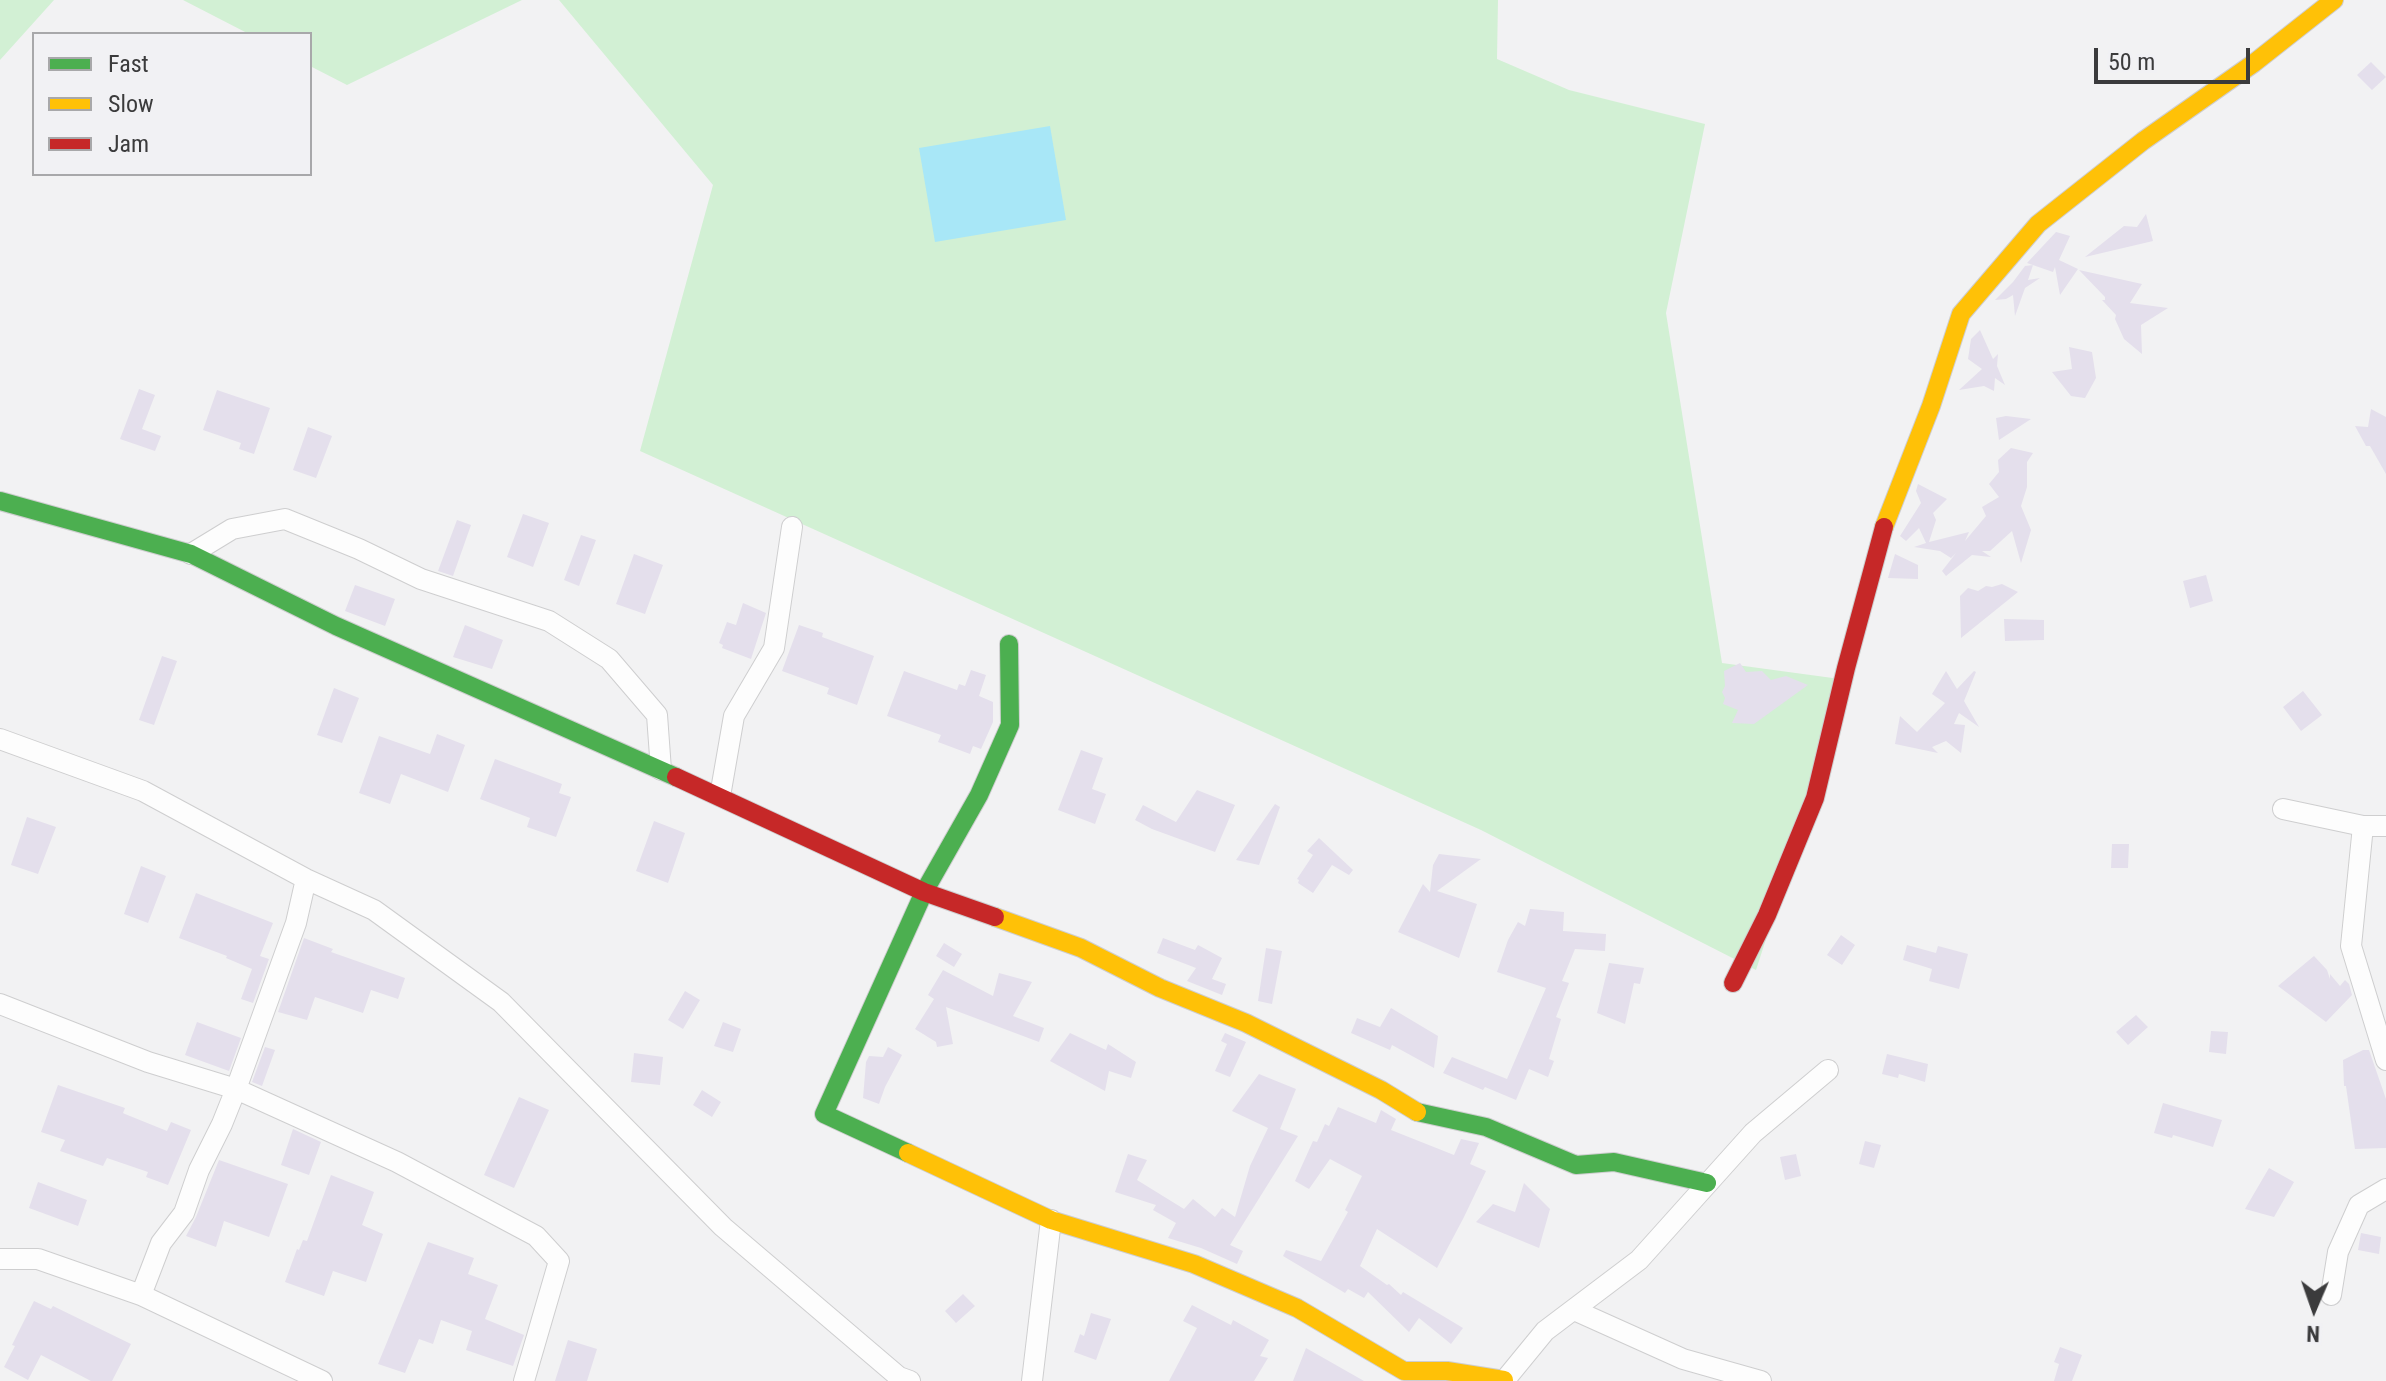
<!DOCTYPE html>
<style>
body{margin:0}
#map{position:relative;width:2386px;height:1381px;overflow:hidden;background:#f2f2f3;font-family:"Roboto Condensed",sans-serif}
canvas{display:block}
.legend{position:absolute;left:32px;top:32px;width:280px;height:144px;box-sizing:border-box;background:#f1f1f4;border:2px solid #a8a8aa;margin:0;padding:10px 14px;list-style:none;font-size:24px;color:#3b3b3c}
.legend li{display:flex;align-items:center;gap:16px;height:40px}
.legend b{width:40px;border:2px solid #a8a8aa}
.north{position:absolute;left:2274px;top:1269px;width:80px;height:80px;-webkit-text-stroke:6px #f1f1f4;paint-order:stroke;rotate:182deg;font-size:22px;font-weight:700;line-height:32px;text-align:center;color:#3b3b3c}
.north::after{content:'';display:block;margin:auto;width:28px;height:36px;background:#3b3b3c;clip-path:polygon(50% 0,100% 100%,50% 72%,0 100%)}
.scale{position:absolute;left:2094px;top:48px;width:156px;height:36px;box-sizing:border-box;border:4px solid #3b3b3c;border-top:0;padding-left:10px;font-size:24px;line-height:28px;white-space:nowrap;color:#3b3b3c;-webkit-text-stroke:6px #f1f1f4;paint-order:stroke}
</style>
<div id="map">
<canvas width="2386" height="1381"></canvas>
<ul class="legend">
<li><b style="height:10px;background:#4caf50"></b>Fast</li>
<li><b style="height:10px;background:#ffc107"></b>Slow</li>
<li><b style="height:10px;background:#c62828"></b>Jam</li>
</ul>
<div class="north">N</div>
<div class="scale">50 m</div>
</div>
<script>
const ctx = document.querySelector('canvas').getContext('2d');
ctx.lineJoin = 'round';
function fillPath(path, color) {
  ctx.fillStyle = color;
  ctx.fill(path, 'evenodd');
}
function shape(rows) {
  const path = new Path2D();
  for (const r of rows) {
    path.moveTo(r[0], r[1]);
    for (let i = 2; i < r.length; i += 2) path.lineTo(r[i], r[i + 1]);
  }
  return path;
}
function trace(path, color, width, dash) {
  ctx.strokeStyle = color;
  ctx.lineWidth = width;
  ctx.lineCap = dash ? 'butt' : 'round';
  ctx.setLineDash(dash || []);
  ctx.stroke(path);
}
fillPath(shape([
 [0,0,54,0,0,60],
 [183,0,522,0,347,85,310,66,310,34,249,34],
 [559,0,1498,0,1497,59,1569,90,1705,124,1666,313,1722,663,1840,679,1793,856,1756,970,1481,830,640,451,713,185]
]), '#d2f0d4');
fillPath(shape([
 [1050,126,1066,220,935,242,919,148]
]), '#a8e7f7');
fillPath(shape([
 [2371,62,2386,77,2372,90,2357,75],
 [2146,214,2153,241,2085,257,2124,226,2137,227],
 [2056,232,2070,236,2059,260,2078,269,2060,295,2055,267,2053,272,2027,263],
 [2033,265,2028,280,2040,278,2025,288,2015,316,2013,295,2006,299,1995,300,2013,282,2025,266],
 [2079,270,2142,284,2130,303,2168,308,2141,325,2142,354,2124,339,2115,319,2116,315,2102,300,2105,300,2105,297],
 [1980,330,1993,359,1998,354,1997,366,2005,385,1995,378,1994,391,1984,386,1959,390,1982,369,1968,359,1971,339],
 [2069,347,2092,352,2096,378,2085,398,2071,396,2052,372,2072,369],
 [139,389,155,395,142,429,161,436,155,451,120,439],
 [217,390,270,408,254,454,239,449,241,443,203,430],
 [2371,409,2386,417,2386,474,2370,446,2366,446,2355,426,2368,427],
 [2006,416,2031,419,1999,440,1996,418],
 [308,427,332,436,316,478,293,470],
 [2011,448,2033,453,2027,462,2027,487,2021,506,2031,530,2021,563,2012,531,1990,551,1982,551,1991,557,1972,555,1946,576,1942,571,1956,553,1951,558,1940,551,1914,547,1926,543,1919,528,1906,541,1900,536,1921,503,1916,491,1918,484,1947,499,1933,513,1936,520,1929,542,1969,532,1965,541,1986,516,1982,507,1999,497,1989,484,1999,472,1998,460],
 [523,514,549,523,533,567,507,557],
 [457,520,471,525,453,576,438,571],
 [581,535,596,540,579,586,564,580],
 [634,554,663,565,645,614,616,604],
 [1895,554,1918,565,1918,579,1888,578],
 [2206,575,2213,601,2190,608,2183,581],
 [2002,584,2018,592,1961,638,1960,596,1968,588,1978,591,1986,586,1992,587],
 [355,585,395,599,385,626,345,611],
 [743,603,766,613,751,659,722,648,723,645,719,643,727,622,736,625],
 [2004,619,2044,620,2044,640,2005,641],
 [465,625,503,640,492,669,453,657],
 [799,625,823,633,822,637,874,656,857,705,827,694,829,688,782,671],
 [162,656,177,661,154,725,139,720],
 [1740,663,1746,672,1762,671,1771,680,1786,676,1808,685,1754,724,1732,723,1738,710,1723,704,1725,698,1722,692,1725,686,1724,671],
 [971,670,986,675,979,696,993,702,993,722,981,749,973,746,970,754,938,742,941,735,887,716,904,671,957,690,959,684,965,686],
 [1946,671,1957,689,1974,671,1976,672,1964,701,1979,727,1959,713,1954,724,1965,725,1961,753,1946,741,1932,747,1938,753,1895,744,1900,716,1917,732,1945,703,1932,694],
 [334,688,359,698,342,743,317,735],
 [2303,691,2322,715,2301,731,2283,707],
 [437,734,465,745,448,792,401,774,390,804,359,793,379,736,430,754],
 [1081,750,1103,758,1092,789,1106,794,1095,824,1058,810],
 [495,759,562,784,559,793,571,797,556,837,527,827,530,818,480,799],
 [1197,790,1235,805,1215,852,1152,829,1135,820,1143,805,1176,822],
 [1275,804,1280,807,1259,865,1236,860],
 [27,817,56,827,38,874,11,865],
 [654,821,685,833,668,883,636,871],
 [1319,838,1353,870,1349,875,1332,865,1313,893,1298,883,1299,880,1297,879,1313,855,1307,851],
 [2112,844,2129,844,2128,868,2111,868],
 [1439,854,1481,859,1437,891,1477,904,1459,958,1398,932,1423,884,1430,892,1433,865],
 [141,866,166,876,148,923,124,914],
 [196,893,273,923,260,956,269,959,253,1003,241,999,252,969,226,958,227,956,179,938],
 [1530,909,1564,912,1563,931,1606,934,1605,951,1575,949,1562,981,1569,983,1556,1017,1561,1019,1549,1059,1554,1061,1548,1077,1529,1069,1516,1100,1485,1087,1483,1090,1443,1073,1452,1057,1507,1079,1546,988,1497,972,1508,940,1518,922,1525,926],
 [1841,935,1855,945,1842,965,1827,955],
 [304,938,333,949,331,952,405,978,398,999,371,990,363,1013,315,997,307,1020,278,1012],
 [1163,938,1195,950,1198,945,1222,958,1212,979,1226,984,1222,995,1187,981,1196,968,1157,953],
 [944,943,962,954,954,967,936,956],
 [1907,945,1936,953,1938,946,1968,954,1959,989,1929,981,1932,969,1903,960],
 [1266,948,1282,951,1272,1004,1258,1001],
 [2314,956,2327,970,2330,979,2330,974,2340,986,2345,980,2349,984,2352,995,2326,1022,2278,986],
 [1609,963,1644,968,1640,984,1634,983,1625,1024,1597,1013],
 [943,970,993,996,999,973,1032,982,1013,1016,1044,1028,1039,1042,946,1007,953,1044,937,1047,936,1042,915,1029,934,999,928,995],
 [685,991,700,1000,683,1029,668,1020],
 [1391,1008,1438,1036,1434,1068,1392,1045,1390,1050,1351,1033,1357,1018,1380,1027],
 [2136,1015,2148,1027,2128,1045,2116,1032],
 [197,1022,241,1038,229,1071,185,1055],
 [723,1022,741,1029,733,1052,714,1046],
 [2211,1031,2228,1032,2226,1054,2209,1052],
 [1070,1033,1106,1050,1108,1044,1136,1062,1131,1078,1109,1071,1105,1091,1050,1061],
 [1225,1033,1246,1042,1230,1077,1215,1071,1227,1044,1221,1041],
 [265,1047,275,1050,262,1086,252,1082],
 [888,1047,902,1055,885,1087,879,1104,863,1098,866,1062,869,1056,883,1057],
 [2363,1050,2369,1050,2386,1099,2386,1148,2355,1149,2346,1086,2344,1086,2343,1060],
 [634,1053,663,1057,660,1085,631,1082],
 [1887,1054,1928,1064,1925,1082,1899,1074,1898,1078,1882,1074],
 [1259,1074,1296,1089,1280,1129,1298,1136,1230,1245,1243,1251,1237,1264,1201,1248,1168,1238,1176,1223,1153,1210,1156,1205,1115,1192,1128,1154,1147,1160,1137,1180,1184,1209,1193,1199,1215,1217,1222,1208,1235,1217,1250,1166,1268,1128,1232,1111],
 [58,1085,125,1108,123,1113,125,1114,167,1131,171,1122,191,1130,168,1185,146,1177,148,1172,107,1158,103,1166,60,1151,65,1140,41,1132],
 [702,1090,721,1102,712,1117,693,1105],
 [519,1097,549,1110,514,1188,484,1175],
 [2163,1103,2222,1120,2213,1147,2173,1135,2172,1138,2154,1133],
 [1338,1107,1376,1123,1381,1110,1396,1119,1391,1130,1454,1155,1461,1139,1479,1143,1470,1164,1486,1171,1464,1217,1437,1268,1377,1229,1360,1266,1387,1285,1389,1284,1401,1295,1403,1292,1463,1328,1451,1344,1419,1318,1409,1332,1368,1292,1364,1298,1348,1289,1345,1293,1283,1256,1286,1250,1321,1261,1348,1212,1345,1210,1362,1176,1330,1159,1309,1189,1295,1181,1313,1141,1317,1142,1325,1124,1329,1126],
 [293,1129,321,1142,309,1175,281,1165],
 [1865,1141,1881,1145,1874,1168,1859,1164],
 [1796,1154,1801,1176,1785,1180,1780,1157],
 [219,1160,288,1184,269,1237,224,1221,216,1247,186,1236,196,1217],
 [2269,1168,2294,1182,2274,1217,2245,1209],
 [331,1175,374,1192,362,1225,383,1234,366,1282,333,1271,324,1296,285,1282,297,1249,299,1250,303,1240,307,1241],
 [38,1182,87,1200,78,1226,29,1208],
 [1524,1183,1550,1209,1539,1248,1476,1222,1493,1204,1515,1212],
 [2361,1233,2381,1237,2379,1254,2358,1250],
 [428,1242,474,1258,468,1274,498,1285,485,1319,524,1335,513,1366,466,1350,472,1331,441,1320,433,1344,419,1339,405,1373,378,1364],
 [963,1294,975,1306,956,1323,945,1311],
 [34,1301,51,1309,53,1306,131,1344,112,1381,91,1381,41,1355,28,1380,4,1367,15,1346,12,1345],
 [1192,1305,1231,1325,1233,1320,1269,1340,1260,1356,1268,1358,1254,1381,1169,1381,1197,1328,1183,1321],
 [1091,1313,1111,1319,1096,1360,1074,1352,1080,1334,1084,1336],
 [568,1340,597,1349,587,1381,555,1381],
 [2060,1347,2082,1355,2072,1381,2054,1381,2059,1364,2054,1362],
 [1306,1348,1364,1381,1293,1381]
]), '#e4dfec');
const street = shape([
 [191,554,232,529,285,519,359,549,421,579,549,621,609,659,657,715,661,770],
 [0,739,143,791,306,879,374,910,501,1002,723,1227,899,1377,910,1381],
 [720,796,734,716,774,648,792,527],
 [2283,809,2363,826,2386,826],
 [2363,826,2351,946,2386,1060],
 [0,1004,148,1062,236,1089,397,1162,536,1236,559,1261,524,1381],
 [0,1259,38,1259,141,1295,322,1381],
 [141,1295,161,1243,184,1213,199,1170,222,1124,236,1089,296,923,306,879],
 [2331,1295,2338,1252,2359,1205,2386,1189],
 [1574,1310,1683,1359,1761,1381],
 [1032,1381,1051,1220],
 [1504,1381,1545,1331,1639,1260,1753,1133,1828,1070]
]);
const fast = shape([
 [0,501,191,554,336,626,676,777],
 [1417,1112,1486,1127,1576,1165,1614,1162,1707,1183],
 [908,1153,824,1114,924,892,979,795,1010,725,1009,644]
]);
const slow = shape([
 [1884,527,1931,406,1961,314,2038,224,2143,141,2254,63,2334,0],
 [995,917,1081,948,1160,988,1246,1023,1381,1090,1417,1112],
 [908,1153,1051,1220,1194,1264,1297,1308,1404,1371,1447,1371,1504,1380]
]);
const jam = shape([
 [676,777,924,892,995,917],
 [1733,983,1767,915,1815,798,1846,668,1884,527]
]);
trace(street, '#cececf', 22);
trace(fast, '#cececf', 20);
trace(slow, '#cececf', 20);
trace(jam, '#cececf', 20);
trace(street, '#fdfdfd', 20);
trace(fast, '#4caf50', 18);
trace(slow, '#ffc107', 18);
trace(jam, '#c62828', 18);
</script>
